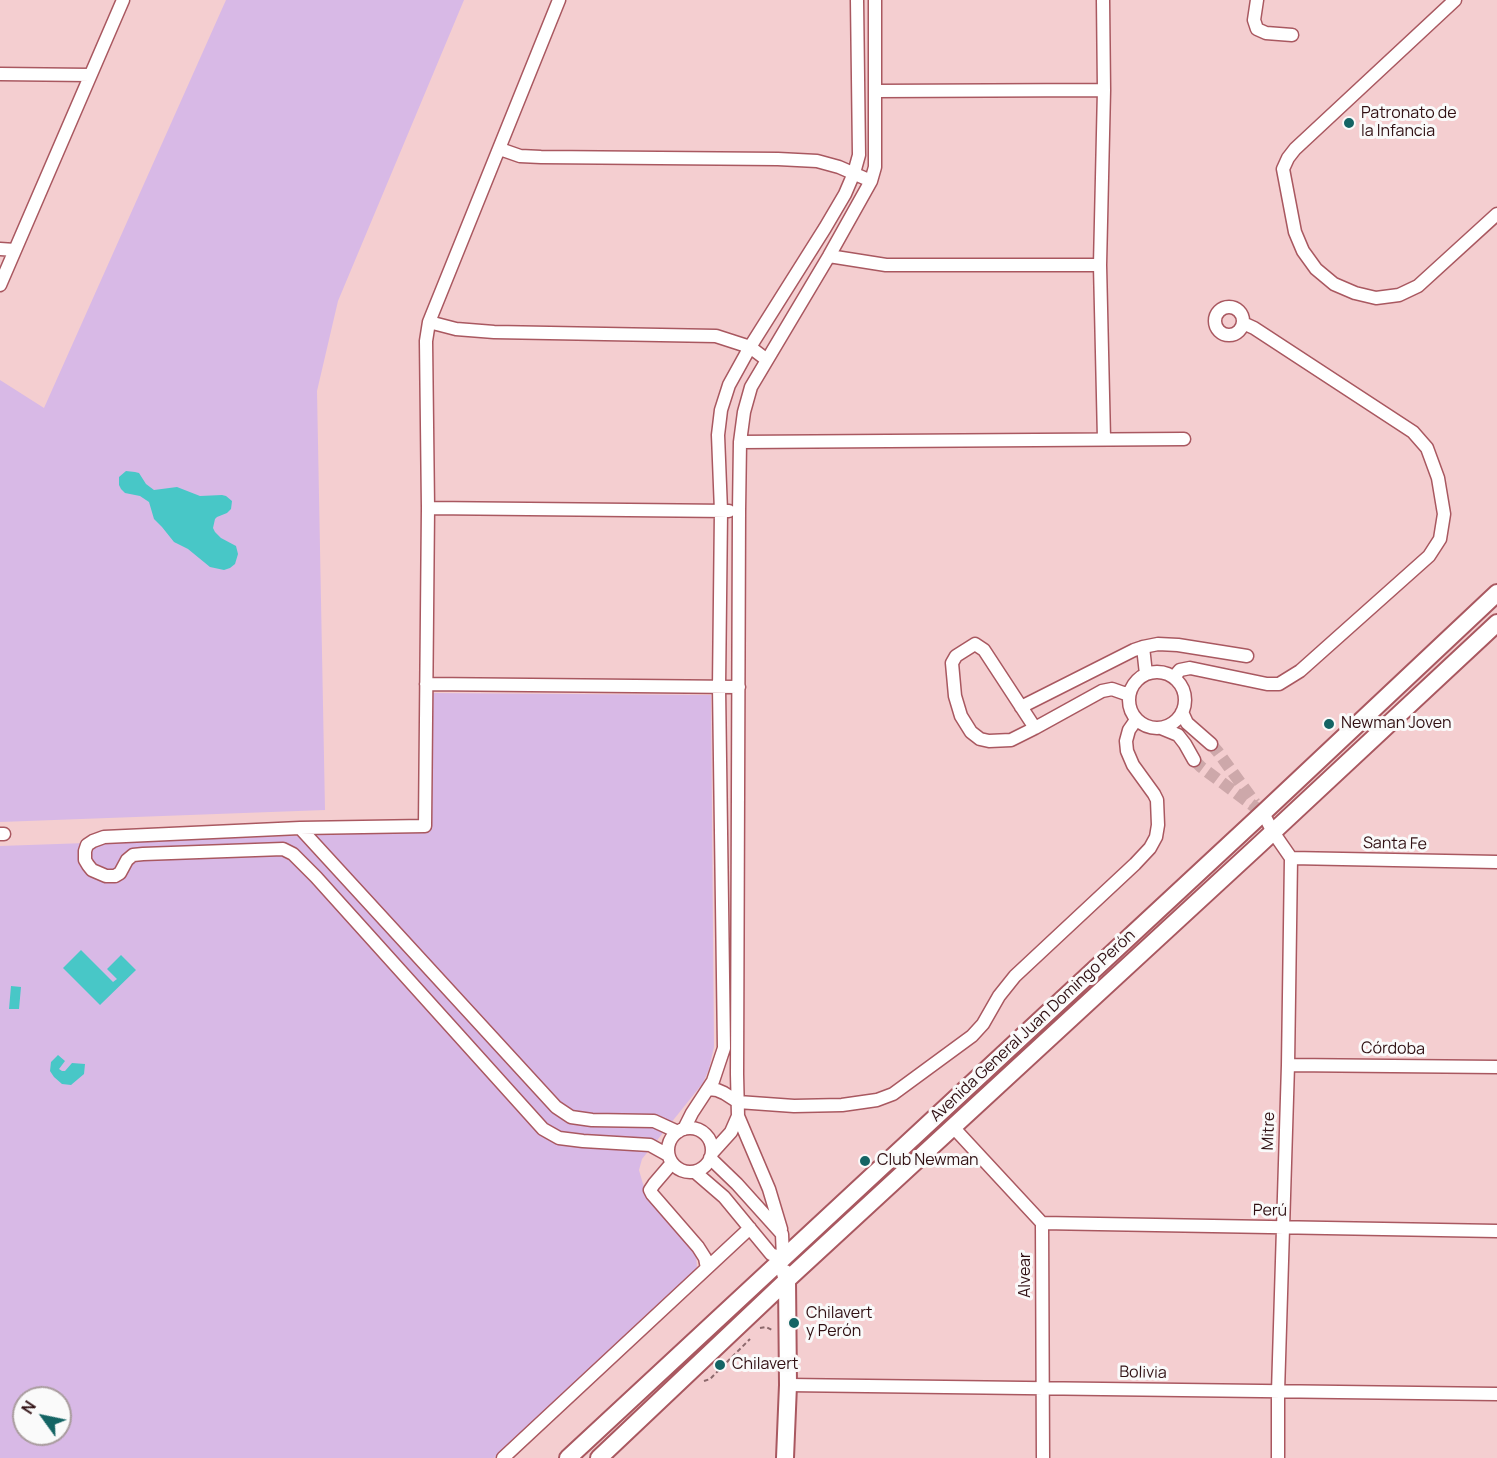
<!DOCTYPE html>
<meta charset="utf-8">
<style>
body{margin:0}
#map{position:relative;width:1497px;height:1458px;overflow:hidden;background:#f4ced0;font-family:Manrope,sans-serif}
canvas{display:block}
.north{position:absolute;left:12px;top:1386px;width:60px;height:60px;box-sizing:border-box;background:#fafafa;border:2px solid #a99c9e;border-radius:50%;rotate:303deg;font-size:16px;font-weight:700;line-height:24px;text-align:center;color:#301013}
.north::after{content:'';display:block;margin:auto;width:21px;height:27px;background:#146464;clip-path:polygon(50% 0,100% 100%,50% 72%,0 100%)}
</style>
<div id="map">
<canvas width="1497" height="1458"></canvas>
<div class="north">N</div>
</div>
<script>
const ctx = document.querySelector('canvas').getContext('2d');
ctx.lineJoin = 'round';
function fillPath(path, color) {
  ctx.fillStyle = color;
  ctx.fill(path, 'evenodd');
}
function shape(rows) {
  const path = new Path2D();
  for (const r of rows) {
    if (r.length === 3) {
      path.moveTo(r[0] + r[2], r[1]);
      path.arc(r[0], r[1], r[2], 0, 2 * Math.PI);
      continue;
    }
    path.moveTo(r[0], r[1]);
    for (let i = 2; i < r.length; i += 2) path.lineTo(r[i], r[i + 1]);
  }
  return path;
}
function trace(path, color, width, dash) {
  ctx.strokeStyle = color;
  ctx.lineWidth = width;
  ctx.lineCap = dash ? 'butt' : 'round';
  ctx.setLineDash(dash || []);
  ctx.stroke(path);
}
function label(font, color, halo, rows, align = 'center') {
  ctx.font = font + ' Manrope,sans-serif';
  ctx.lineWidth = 6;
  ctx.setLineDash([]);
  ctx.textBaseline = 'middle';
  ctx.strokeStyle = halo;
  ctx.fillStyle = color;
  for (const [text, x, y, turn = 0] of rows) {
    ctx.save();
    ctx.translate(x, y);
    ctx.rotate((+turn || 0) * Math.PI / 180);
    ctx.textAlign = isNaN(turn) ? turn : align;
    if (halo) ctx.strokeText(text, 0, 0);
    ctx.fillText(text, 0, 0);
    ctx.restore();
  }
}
fillPath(shape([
 [226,0,464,0,338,301,317,391,325,810,0,822,0,380,44,408],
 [431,693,711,695,714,1047,709,1069,703,1083,642,1159,639,1170,647,1198,696,1254,697,1267,694,1273,494,1458,0,1458,0,846,431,831],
 [24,1398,60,1398,60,1434,24,1434]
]), '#d8b9e6');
fillPath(shape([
 [126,471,135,472,139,473,146,484,154,490,177,487,200,496,222,495,226,496,232,501,231,509,227,513,217,517,215,519,213,528,215,532,221,538,236,546,238,554,235,564,230,568,224,570,210,567,188,549,174,542,162,527,154,519,149,502,140,496,125,493,121,489,119,485,119,477],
 [81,950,113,982,117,979,107,969,121,955,136,970,100,1005,63,968],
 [11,986,21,987,19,1009,9,1009],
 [58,1055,65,1061,59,1069,62,1071,65,1071,72,1063,85,1064,84,1074,71,1085,62,1084,54,1077,50,1071,51,1062]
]), '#48c7c7');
trace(shape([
 [1211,744,1218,752,1255,803],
 [1194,760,1201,767,1263,813]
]), '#cda8aa', 12, [12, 6]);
const street = shape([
 [1103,0,1104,90,1100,265,1104,439],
 [1257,0,1254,20,1257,29,1266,33,1292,35],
 [1455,0,1295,149,1288,158,1283,169,1295,232,1303,251,1316,269,1334,284,1355,293,1376,298,1399,295,1418,286,1497,214],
 [0,74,90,75],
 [875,91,1104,90],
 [500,149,520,156,541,157,778,159,817,161,839,167,871,181],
 [0,249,15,250],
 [829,256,886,265,1100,265],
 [0,285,123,0],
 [1229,321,14],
 [429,322,456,329,494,332,716,336,750,347,767,360],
 [740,442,1184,439],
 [428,508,729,511],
 [1143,647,1146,674],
 [1157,700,28],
 [1174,677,1180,670,1190,668,1267,684,1279,684,1300,671,1429,556,1440,539,1444,514,1438,478,1427,448,1413,432,1254,328,1243,323],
 [426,684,739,687],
 [1021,707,1134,650,1143,647,1158,644,1178,645,1247,656],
 [1182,712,1187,723,1211,744],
 [1035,728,984,650,975,644,956,656,952,663,955,696,961,716,971,732,980,739,989,741,1011,740,1035,728,1102,691,1112,689,1129,695],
 [1161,728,1178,735,1185,744,1194,760],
 [1263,813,1273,832,1291,858,1288,1065,1278,1392,1278,1458],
 [300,828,425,826,428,508,426,341,429,322,559,0],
 [0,834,4,834],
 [1291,858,1497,862],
 [1288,1065,1497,1067],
 [709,1089,717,1090,724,1093,738,1102,794,1106,842,1105,877,1100,893,1094,972,1036,983,1024,999,996,1015,976,1135,864,1150,848,1156,837,1158,825,1157,800,1154,794,1133,765,1127,751,1126,741,1129,730,1136,720],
 [738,1116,769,1189,781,1229],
 [953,1127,1042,1223,1043,1458],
 [690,1150,22],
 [684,1129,692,1113,713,1081,724,1048,719,687,721,511,718,435,721,410,729,385,750,347,825,228,845,194,854,173,859,155,857,0],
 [712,1153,731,1132,738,1116,737,1074,739,511,740,442,744,412,751,387,829,256,871,181,875,167,875,0],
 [668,1155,650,1145,583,1141,559,1138,543,1129,316,877,293,854,283,849,143,854,133,855,127,860,120,873,115,876,106,876,92,870,88,865,85,860,85,851,87,845,93,841,104,837,300,828,556,1107,571,1117,592,1120,654,1121,678,1132],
 [672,1163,654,1184,650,1190,652,1194,698,1247,705,1258,707,1268],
 [695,1172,724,1197,771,1254,783,1259,782,1234,737,1184,710,1158],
 [1042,1223,1497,1231],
 [788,1385,1497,1394],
 [503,1458,750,1228]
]);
const secondary = shape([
 [568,1458,1263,813,1497,593],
 [599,1458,787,1280,1259,845,1497,623],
 [785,1458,788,1385,787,1280,785,1273]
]);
trace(street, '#a95860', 15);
trace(secondary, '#a95860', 20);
trace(shape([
 [760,1328,766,1327,772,1330],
 [704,1381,710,1379,750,1339]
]), '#8b686b', 2, [4.5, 3]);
trace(street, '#fff', 12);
trace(secondary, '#fff', 16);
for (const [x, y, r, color] of [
 [1349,123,6,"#146464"],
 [1329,724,6,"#146464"],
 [865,1161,6,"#146464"],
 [794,1323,6,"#146464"],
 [720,1365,6,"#146464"]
]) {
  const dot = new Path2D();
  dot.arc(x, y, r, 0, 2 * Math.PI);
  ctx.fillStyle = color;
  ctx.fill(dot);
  trace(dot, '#fafafa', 2);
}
label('16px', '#301013', '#fafafa', [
 ["Patronato de",1361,114],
 ["la Infancia",1361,132],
 ["Newman Joven",1341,724],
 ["Club Newman",877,1161],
 ["Chilavert",806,1314],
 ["y Perón",806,1332],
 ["Chilavert",732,1365]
], 'left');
label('16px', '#301013', '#fafafa', [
 ["Santa Fe",1395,844,1],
 ["Avenida General Juan Domingo Perón",1033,1026,-43],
 ["Córdoba",1393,1049,1],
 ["Mitre",1269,1131,-88],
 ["Perú",1270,1211,1],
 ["Alvear",1026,1275,-90],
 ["Bolivia",1143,1373,1]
]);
</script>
